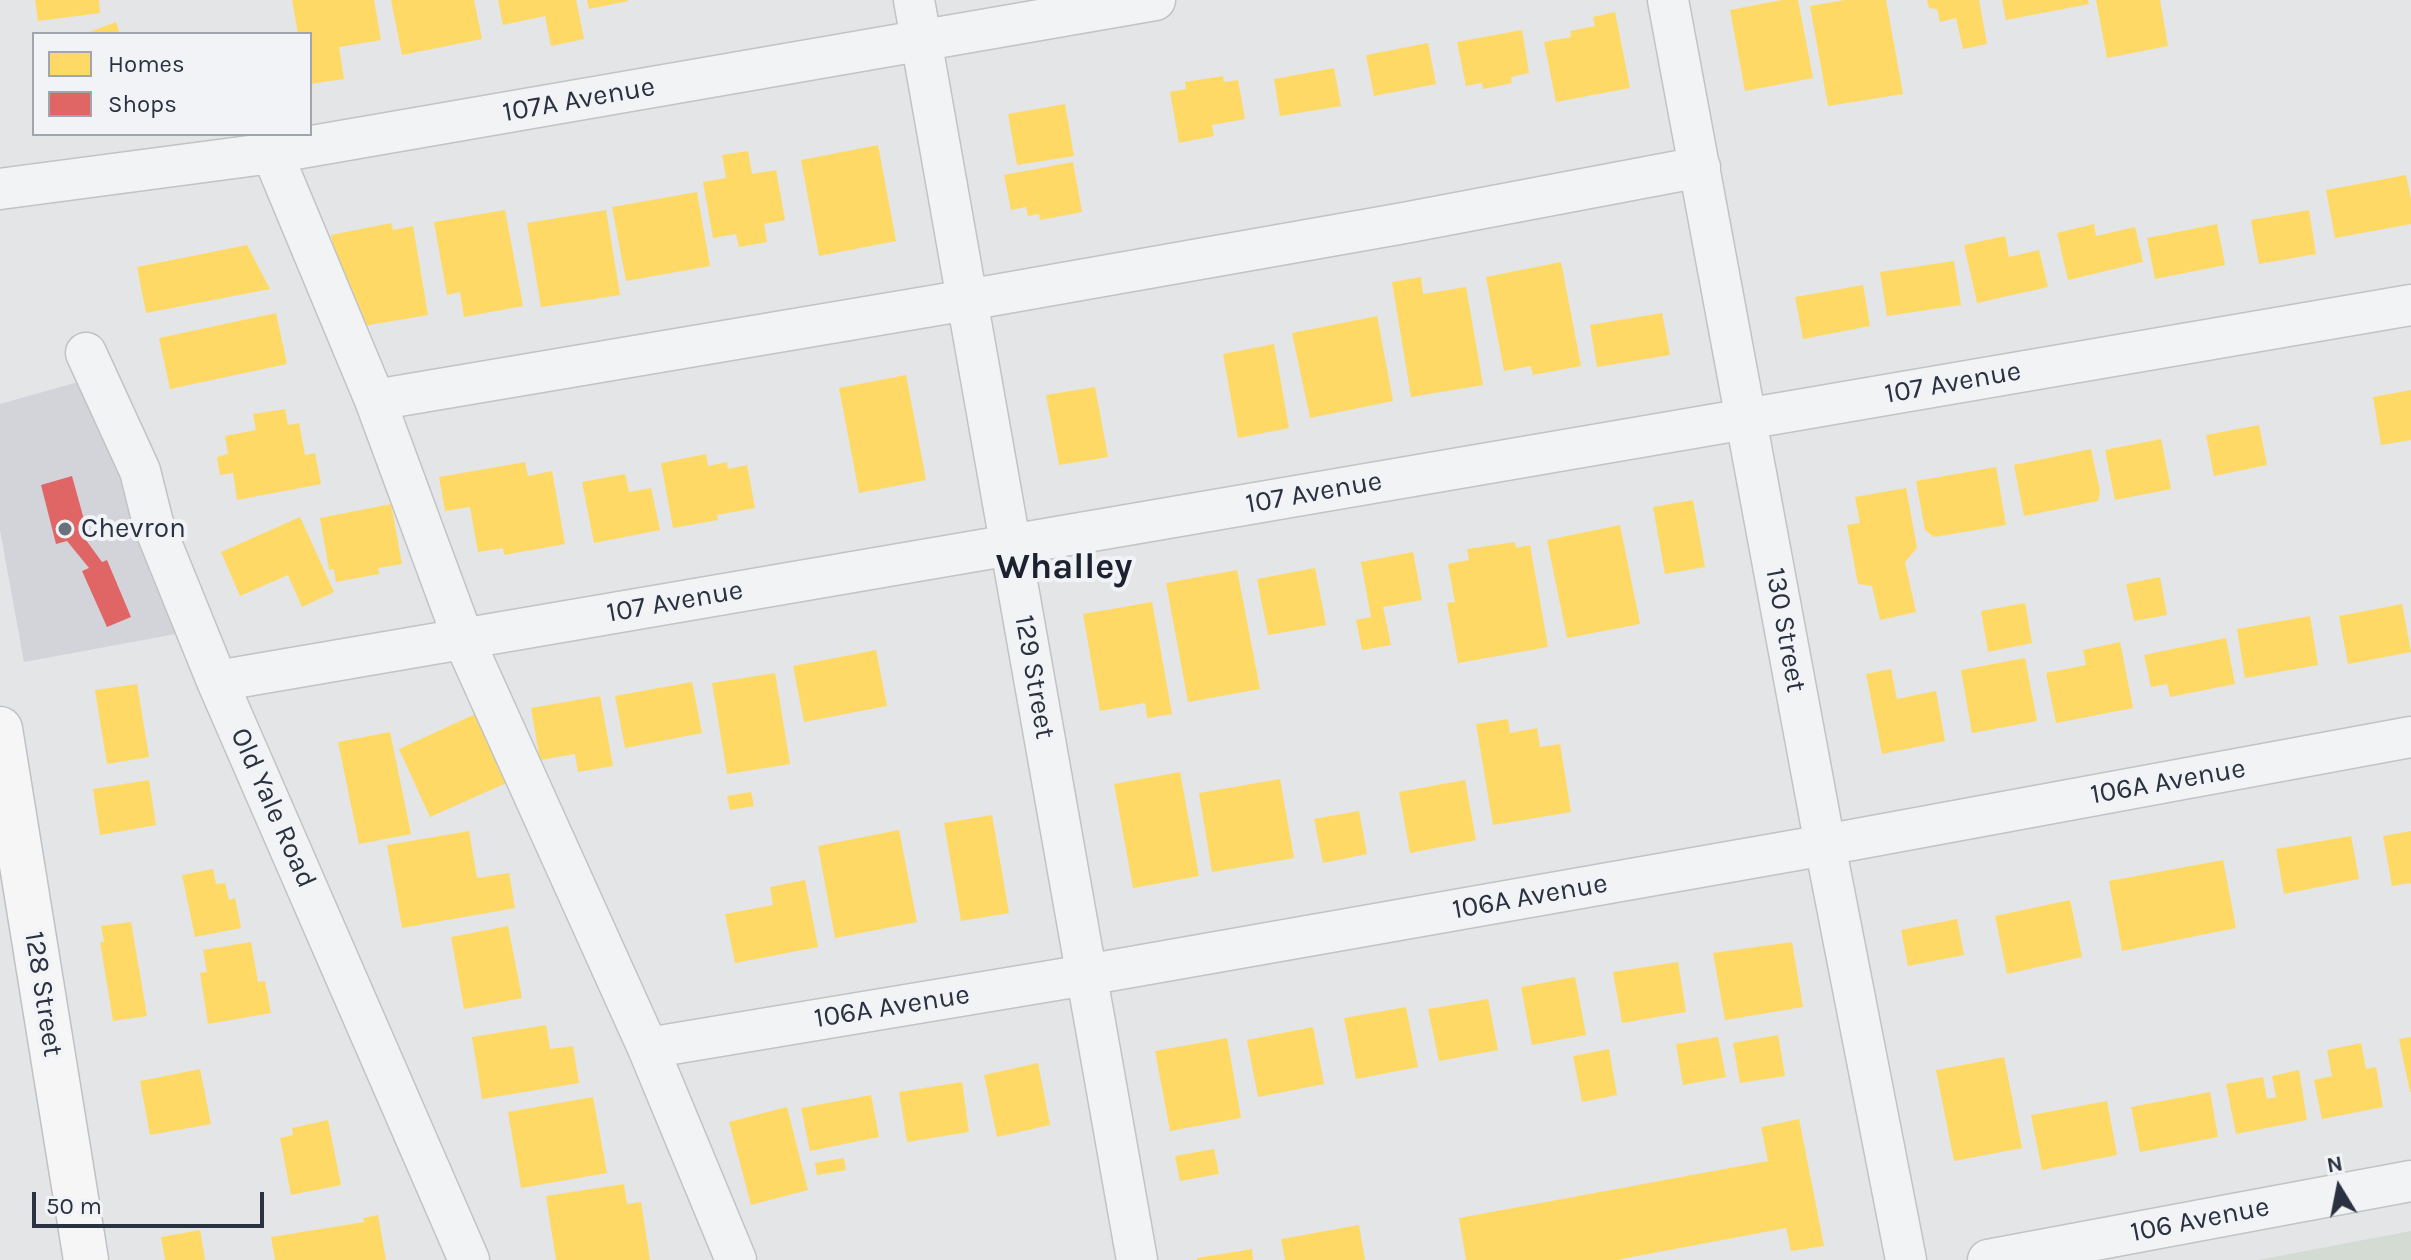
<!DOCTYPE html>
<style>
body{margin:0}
#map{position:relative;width:2411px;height:1260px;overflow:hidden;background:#e3e5e7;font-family:Karla,sans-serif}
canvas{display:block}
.legend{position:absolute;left:32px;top:32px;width:280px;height:104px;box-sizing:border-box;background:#f1f3f7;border:2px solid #a1a5ae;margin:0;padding:10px 14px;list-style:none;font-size:24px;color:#2a3140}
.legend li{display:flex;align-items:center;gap:16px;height:40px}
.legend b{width:40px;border:2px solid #a1a5ae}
.north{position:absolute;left:2299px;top:1148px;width:80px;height:80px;-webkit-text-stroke:6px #f1f3f7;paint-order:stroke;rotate:350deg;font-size:22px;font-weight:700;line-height:32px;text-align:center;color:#2a3140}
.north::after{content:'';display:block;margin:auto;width:28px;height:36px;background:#2a3140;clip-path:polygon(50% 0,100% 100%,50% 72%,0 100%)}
.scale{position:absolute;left:32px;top:1192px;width:232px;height:36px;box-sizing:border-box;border:4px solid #2a3140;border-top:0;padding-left:10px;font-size:24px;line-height:28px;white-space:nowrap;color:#2a3140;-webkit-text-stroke:6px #f1f3f7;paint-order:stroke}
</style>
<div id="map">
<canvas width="2411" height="1260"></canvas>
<ul class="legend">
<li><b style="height:22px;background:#ffd966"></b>Homes</li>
<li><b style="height:22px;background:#e06666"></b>Shops</li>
</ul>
<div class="north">N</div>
<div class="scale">50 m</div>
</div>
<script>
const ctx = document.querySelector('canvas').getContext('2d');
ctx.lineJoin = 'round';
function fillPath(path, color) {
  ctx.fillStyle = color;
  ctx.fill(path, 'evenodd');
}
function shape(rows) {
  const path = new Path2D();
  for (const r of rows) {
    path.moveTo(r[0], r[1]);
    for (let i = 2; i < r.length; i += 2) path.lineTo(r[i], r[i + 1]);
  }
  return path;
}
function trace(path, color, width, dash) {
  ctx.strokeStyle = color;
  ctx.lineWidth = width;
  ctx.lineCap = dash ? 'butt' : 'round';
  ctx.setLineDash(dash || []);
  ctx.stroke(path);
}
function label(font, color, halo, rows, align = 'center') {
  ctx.font = font + ' Karla,sans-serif';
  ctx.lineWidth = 8;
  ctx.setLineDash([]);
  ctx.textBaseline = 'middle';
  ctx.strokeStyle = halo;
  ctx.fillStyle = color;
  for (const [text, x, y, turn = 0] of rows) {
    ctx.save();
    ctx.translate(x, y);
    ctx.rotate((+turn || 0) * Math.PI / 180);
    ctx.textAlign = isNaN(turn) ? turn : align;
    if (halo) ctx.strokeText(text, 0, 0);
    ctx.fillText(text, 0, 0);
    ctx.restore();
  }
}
fillPath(shape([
 [78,382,203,629,24,662,0,530,0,404]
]), '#d2d4da');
fillPath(shape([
 [2411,1231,2411,1260,2258,1260]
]), '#d3dbd3');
fillPath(shape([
 [35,0,99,0,100,13,38,21],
 [292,0,374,0,381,40,339,47,344,79,310,84,310,34,298,34],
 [391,0,474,0,482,39,402,55],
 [498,0,576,0,584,39,551,46,545,16,503,25],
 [587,0,628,0,628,1,589,9],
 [1782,0,1798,0,1813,78,1745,91,1730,10],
 [1845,0,1886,0,1903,94,1828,106,1810,6],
 [1927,0,1979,0,1987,44,1963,49,1956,18,1940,22,1937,9,1929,8],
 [2002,0,2088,0,2089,4,2006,20],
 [2096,0,2160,0,2168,46,2107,58],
 [1615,12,1630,88,1556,102,1544,42,1571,37,1570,31,1595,26,1593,17],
 [116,22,120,34,84,34],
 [1522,30,1529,73,1511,77,1512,83,1483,89,1482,83,1466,86,1457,42],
 [1428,43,1436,84,1374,96,1366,55],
 [1334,68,1341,106,1280,116,1274,79],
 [1223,76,1224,82,1238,80,1245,119,1212,125,1214,136,1179,143,1170,92,1186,89,1185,82],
 [1065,104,1074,156,1017,165,1008,114],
 [878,145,896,241,819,256,801,160],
 [748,151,752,174,776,170,785,220,764,224,767,242,739,247,736,234,713,238,703,182,726,178,722,155],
 [1073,162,1082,212,1040,220,1039,214,1028,216,1026,207,1011,210,1004,175],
 [2406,175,2411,199,2411,224,2335,238,2326,190],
 [697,192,710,266,626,281,612,207],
 [505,210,523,306,464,317,460,292,447,295,434,222],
 [606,210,620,295,541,307,527,223],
 [2309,210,2316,254,2259,264,2251,220],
 [391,223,393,230,413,226,428,315,358,327,347,300,341,265,337,265,331,235],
 [2094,224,2096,236,2135,227,2143,262,2068,280,2057,233],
 [2217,224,2225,265,2155,279,2147,238],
 [2005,236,2009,257,2039,250,2048,287,1977,303,1964,245],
 [247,245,270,289,146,313,137,267],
 [1954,261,1961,305,1887,316,1880,272],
 [1561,262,1581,366,1533,375,1531,366,1504,371,1486,277],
 [1421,277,1423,294,1466,287,1483,385,1411,397,1392,282],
 [1863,285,1870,326,1803,339,1795,297],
 [276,313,287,364,170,389,159,338],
 [1662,313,1670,355,1597,367,1590,325],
 [1377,316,1393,401,1310,418,1292,333],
 [1274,344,1289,428,1238,438,1223,354],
 [906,375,926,480,859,493,839,388],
 [1095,387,1108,457,1059,465,1046,395],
 [2411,390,2411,440,2381,445,2373,397],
 [285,409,288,425,299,423,305,455,315,453,321,484,237,500,233,473,220,475,217,457,228,454,225,436,256,430,253,414],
 [2259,425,2267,465,2214,476,2206,435],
 [2161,439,2171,489,2115,500,2105,450],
 [2091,449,2100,491,2098,501,2024,516,2014,465],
 [706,454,708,466,727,462,728,469,747,465,755,508,717,515,718,520,673,528,661,463],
 [525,462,528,476,552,471,565,544,504,555,503,548,478,552,470,507,445,511,439,477],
 [1996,467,2006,525,1934,537,1925,530,1916,481],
 [625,474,629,492,651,488,660,530,594,543,582,482],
 [1906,488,1917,548,1905,562,1916,612,1880,620,1872,586,1858,584,1847,525,1860,523,1855,497],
 [1693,500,1705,567,1665,574,1653,507],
 [391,504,402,564,378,568,379,574,336,582,334,569,329,570,320,518],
 [300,517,334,592,302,607,288,575,240,596,221,552],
 [1620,525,1640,624,1567,638,1547,540],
 [1515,542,1516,548,1530,545,1548,647,1458,663,1447,603,1455,602,1448,564,1469,560,1467,549],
 [1413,552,1422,600,1383,607,1391,645,1362,650,1356,620,1371,617,1361,562],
 [1315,568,1326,625,1268,635,1257,579],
 [1237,570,1260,689,1188,702,1166,583],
 [2160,577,2167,615,2134,621,2126,584],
 [1152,602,1172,714,1147,718,1145,703,1100,711,1083,614],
 [2025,603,2032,643,1988,652,1981,611],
 [2402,604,2411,652,2348,664,2339,616],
 [2310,616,2318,665,2245,678,2237,629],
 [2226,638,2235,684,2170,697,2167,684,2151,687,2144,655],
 [2120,642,2133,708,2056,723,2046,673,2086,665,2083,650],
 [876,650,887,706,804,722,793,666],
 [2025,658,2037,721,1972,733,1961,670],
 [1891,669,1897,699,1936,691,1945,741,1882,754,1866,674],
 [775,673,790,764,727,774,712,683],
 [692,682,702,733,625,748,615,696],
 [137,684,149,757,107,764,95,690],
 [600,696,613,766,578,772,575,754,540,760,531,708],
 [482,711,513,780,430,817,399,749],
 [1508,719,1510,733,1537,728,1540,747,1560,744,1571,812,1493,825,1476,724],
 [390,732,411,834,359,844,338,742],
 [1180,772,1199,876,1133,888,1114,784],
 [1280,779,1294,858,1212,872,1199,793],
 [149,780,156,825,100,835,93,789],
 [1465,780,1476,840,1410,853,1399,792],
 [751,792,754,806,730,810,727,796],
 [1359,811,1367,854,1323,863,1314,819],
 [992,815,1009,913,961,921,944,823],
 [899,830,917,922,835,938,818,846],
 [469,831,477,878,509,873,515,908,402,928,387,845],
 [2411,831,2411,883,2392,886,2383,836],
 [2351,836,2359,879,2284,894,2276,849],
 [2223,860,2236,928,2122,951,2109,881],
 [213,869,216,884,225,883,229,900,235,898,241,928,195,937,182,875],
 [805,880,818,947,735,963,725,914,773,905,770,887],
 [2070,900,2082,957,2007,974,1995,916],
 [1957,919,1964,955,1908,966,1901,930],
 [131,922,147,1016,113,1021,100,942,104,942,101,926],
 [508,926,522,998,464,1009,451,937],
 [251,942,258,982,265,981,271,1013,208,1024,200,973,207,972,203,950],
 [1792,942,1803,1007,1725,1020,1713,953],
 [1678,962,1686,1012,1622,1023,1613,972],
 [1575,977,1586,1035,1532,1045,1521,987],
 [1488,999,1498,1050,1439,1061,1428,1009],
 [1406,1007,1418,1067,1356,1079,1344,1018],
 [546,1025,550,1049,573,1046,579,1083,482,1099,472,1037],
 [1313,1027,1324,1084,1258,1097,1247,1040],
 [1778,1035,1785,1076,1740,1083,1733,1043],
 [1718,1037,1726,1077,1683,1085,1676,1044],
 [2411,1037,2411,1092,2410,1092,2399,1039],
 [1227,1038,1241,1118,1170,1131,1155,1051],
 [2361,1043,2366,1069,2376,1067,2383,1107,2322,1119,2314,1080,2332,1076,2327,1050],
 [1609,1049,1617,1095,1582,1102,1573,1056],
 [2004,1057,2022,1148,1954,1161,1936,1070],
 [1038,1063,1050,1125,997,1137,984,1075],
 [200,1069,211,1124,150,1135,140,1081],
 [2299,1070,2307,1120,2236,1134,2226,1084,2263,1077,2267,1099,2276,1097,2272,1076],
 [962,1082,969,1132,907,1142,899,1092],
 [2210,1092,2218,1137,2140,1152,2131,1107],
 [871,1095,879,1137,810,1151,801,1108],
 [593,1097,607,1173,521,1188,508,1112],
 [2107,1101,2117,1155,2042,1170,2031,1115],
 [787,1107,808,1190,751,1205,729,1122],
 [1799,1119,1824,1246,1791,1251,1786,1228,1616,1260,1466,1260,1459,1218,1768,1161,1761,1127],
 [328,1120,341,1185,291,1195,280,1138,293,1135,292,1128],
 [1214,1149,1219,1174,1180,1181,1175,1156],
 [844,1158,846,1170,817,1175,815,1163],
 [624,1184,627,1204,641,1202,650,1260,556,1260,546,1196],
 [378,1215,386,1260,275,1260,271,1237,364,1222,363,1218],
 [1359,1225,1365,1260,1285,1260,1281,1239],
 [200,1230,205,1260,165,1260,161,1237],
 [1252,1249,1253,1260,1197,1260,1197,1258]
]), '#ffd966');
fillPath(shape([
 [72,476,88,534,83,536,102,562,107,560,131,617,107,627,82,571,89,568,67,541,56,544,41,485]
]), '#e06666');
const minor = shape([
 [914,0,1137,1260],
 [1668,0,1825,845,1906,1260],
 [272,153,375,400,463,638,648,1048,736,1260],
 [0,189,272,153,1155,0],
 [86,353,140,471,153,523,217,681,469,1260],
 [375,400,967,300,1404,223,1700,167],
 [217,681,2411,305],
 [648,1048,1086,975,1825,845,2411,737],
 [1988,1260,2411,1181]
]);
const major = shape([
 [0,729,86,1260]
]);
trace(minor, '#c1c3c5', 43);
trace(major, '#bfc2c5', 47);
trace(minor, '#f2f3f5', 40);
trace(major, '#f6f6f7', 44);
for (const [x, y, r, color] of [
 [65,529,8,"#6b707a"]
]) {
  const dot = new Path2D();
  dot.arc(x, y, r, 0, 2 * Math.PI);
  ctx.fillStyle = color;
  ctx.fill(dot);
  trace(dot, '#f1f3f7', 3);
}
label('28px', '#2a3140', '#f1f3f7', [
 ["107A Avenue",579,100,-10],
 ["107 Avenue",1953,383,-10],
 ["107 Avenue",1314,493,-10],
 ["107 Avenue",675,602,-10],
 ["130 Street",1785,630,80],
 ["129 Street",1034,677,80],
 ["106A Avenue",2168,782,-10],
 ["Old Yale Road",273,808,66],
 ["106A Avenue",1530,897,-10],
 ["128 Street",43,994,81],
 ["106A Avenue",892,1007,-9],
 ["106 Avenue",2200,1220,-11]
]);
label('28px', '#2a3140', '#f1f3f7', [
 ["Chevron",81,529]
], 'left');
label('bold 36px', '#1d2231', '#f1f3f7', [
 ["Whalley",1064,568]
]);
</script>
